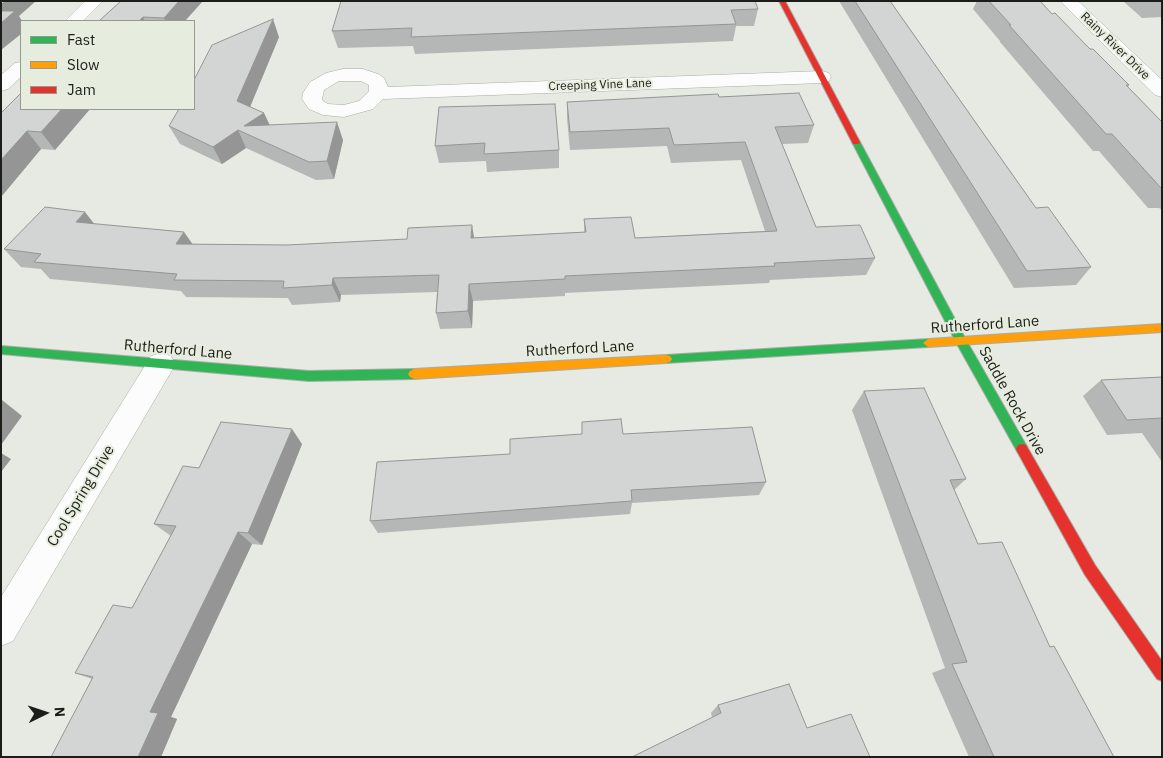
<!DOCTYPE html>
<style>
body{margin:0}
#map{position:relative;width:1163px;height:758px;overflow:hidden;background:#e6eae2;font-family:"IBM Plex Sans",sans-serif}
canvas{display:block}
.frame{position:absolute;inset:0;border:2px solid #1b1d18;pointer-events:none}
.legend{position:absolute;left:20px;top:20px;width:175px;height:90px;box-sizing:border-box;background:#e6edde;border:1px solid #959a8f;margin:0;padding:6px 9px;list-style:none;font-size:15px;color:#1b1d18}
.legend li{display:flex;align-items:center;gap:10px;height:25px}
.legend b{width:25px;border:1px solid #959a8f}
.north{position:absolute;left:20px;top:688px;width:50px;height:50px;-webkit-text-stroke:4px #e6edde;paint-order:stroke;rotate:86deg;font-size:14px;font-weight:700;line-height:20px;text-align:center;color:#1b1d18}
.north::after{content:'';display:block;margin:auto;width:18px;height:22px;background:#1b1d18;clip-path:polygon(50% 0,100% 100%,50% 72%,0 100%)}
</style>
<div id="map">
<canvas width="1163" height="758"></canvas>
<div class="frame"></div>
<ul class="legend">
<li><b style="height:6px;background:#30b455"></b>Fast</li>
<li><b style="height:6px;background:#ff9f0a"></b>Slow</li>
<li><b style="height:6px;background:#e5322d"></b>Jam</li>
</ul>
<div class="north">N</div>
</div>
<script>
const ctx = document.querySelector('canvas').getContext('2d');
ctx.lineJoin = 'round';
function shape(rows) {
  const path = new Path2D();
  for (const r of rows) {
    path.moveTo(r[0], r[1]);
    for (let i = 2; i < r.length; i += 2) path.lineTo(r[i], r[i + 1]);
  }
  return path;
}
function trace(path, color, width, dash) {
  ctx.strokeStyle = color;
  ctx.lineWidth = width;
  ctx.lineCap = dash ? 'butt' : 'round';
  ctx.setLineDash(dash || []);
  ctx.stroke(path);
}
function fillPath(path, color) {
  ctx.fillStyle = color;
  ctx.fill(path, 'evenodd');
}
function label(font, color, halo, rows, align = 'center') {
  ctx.font = font + ' "IBM Plex Sans",sans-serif';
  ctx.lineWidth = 4;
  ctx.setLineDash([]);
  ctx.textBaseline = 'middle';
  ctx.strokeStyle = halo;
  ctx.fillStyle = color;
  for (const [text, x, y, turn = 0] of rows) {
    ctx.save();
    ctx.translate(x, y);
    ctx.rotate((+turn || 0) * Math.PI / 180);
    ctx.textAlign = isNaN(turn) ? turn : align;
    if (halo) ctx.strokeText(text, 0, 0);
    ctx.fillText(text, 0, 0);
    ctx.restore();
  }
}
const street = shape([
 [85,1,103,1,83,21,65,21,85,1],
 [1060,1,1078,1,1162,80,1162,97,1155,95,1060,1],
 [21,62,21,77,8,89,1,91,1,75,15,63,21,62],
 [343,69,363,69,378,74,384,78,388,87,822,71,829,73,831,77,829,81,822,83,383,99,373,109,344,117,323,115,309,109,302,99,303,93,310,82,326,73,343,69],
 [339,81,361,81,369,85,369,91,359,101,344,105,328,104,323,101,322,99,324,90,339,81],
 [161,353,171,356,175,364,171,372,13,641,1,646,1,597,151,356,161,353]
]);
const fast = shape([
 [856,139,860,142,965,338,1026,445,1028,449,1026,453,1022,454,1018,453,957,344,852,142,856,139],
 [928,339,933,343,928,347,666,363,662,362,660,359,662,356,666,355,928,339],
 [1,346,309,371,414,369,418,371,420,374,418,377,414,379,309,381,1,354,1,346]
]);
const slow = shape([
 [1162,324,1162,332,928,347,923,343,928,339,1162,324],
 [666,355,670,356,672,359,670,362,666,363,414,379,410,377,408,374,410,371,414,369,666,355]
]);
const jam = shape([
 [779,1,785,1,860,142,859,144,853,144,852,142,779,1],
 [1022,444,1026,445,1095,565,1162,661,1162,681,1157,679,1085,575,1018,453,1016,449,1018,445,1022,444]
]);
trace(street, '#a9aca6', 1);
trace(fast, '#a9aca6', 2);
trace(slow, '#a9aca6', 2);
trace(jam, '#a9aca6', 2);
fillPath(street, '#fbfcfb');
fillPath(fast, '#30b455');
fillPath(slow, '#ff9f0a');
fillPath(jam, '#e5322d');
fillPath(shape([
 [121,1,185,21,99,21],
 [341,1,758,9,754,26,736,26,733,41,415,54,413,46,338,48,332,31],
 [839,1,890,1,1036,208,1091,267,1076,285,1014,288],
 [977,1,1040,1,1052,14,1129,85,1128,87,1162,122,1162,210,1159,208,1148,208,1099,151,1093,151,1000,42,1000,41,973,9],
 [1123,1,1162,1,1162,17,1142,18],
 [279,37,250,107,264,113,270,125,343,140,334,179,316,180,246,148,222,164,180,144,169,126],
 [719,97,814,125,808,143,782,144,816,227,875,258,866,275,770,280,769,283,565,293,565,296,473,301,472,328,440,329,436,313,437,292,341,295,340,302,292,305,288,298,186,297,181,291,50,279,41,269,21,267,4,249,95,224,193,244,287,245,474,238,584,232,584,219,635,238,765,231,741,160,671,163,667,146,570,150,567,119,567,102],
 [439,107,559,150,559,168,487,172,486,161,439,163,435,146],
 [21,109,90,109,55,150,41,149,1,197,1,113],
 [1162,377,1162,462,1142,433,1107,435,1083,396,1101,380],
 [864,391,966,479,954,490,978,544,1050,647,1114,757,969,757,932,673,945,668,852,410],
 [582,422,623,434,766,482,759,495,632,503,630,514,378,533,370,521,510,454,582,434],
 [302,444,262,545,252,544,171,717,177,719,161,757,92,679,75,673,132,608,171,536,154,524,199,468],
 [718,705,807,728,712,717,711,713]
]), '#b5b7b6');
fillPath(shape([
 [5,1,36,1,19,16,22,21,21,21,21,34,1,50,1,4],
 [179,1,203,1,185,21,165,21,164,18],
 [143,17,145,21,139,21],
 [273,19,279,37,245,119,237,101],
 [62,109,90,109,55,150,41,132],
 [264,113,272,131,244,126],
 [337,122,343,140,334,179,327,161],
 [238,130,246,148,222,164,213,147],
 [27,131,41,149,1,197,1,160],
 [85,212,99,230,76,222],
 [472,225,475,243,471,238],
 [184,232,196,249,176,244],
 [333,278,341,295,340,302,332,285],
 [469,284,473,301,472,328,468,311],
 [2,400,22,416,1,445,1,401],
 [292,429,302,444,262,545,248,533],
 [1,453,11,459,1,472],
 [238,532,252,544,171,717,177,719,161,757,138,757,150,712]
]), '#949594');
const building = shape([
 [121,1,179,1,164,18,143,17,139,21,99,21,121,1],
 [341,1,755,1,758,9,731,10,736,24,411,37,412,28,332,31,341,1],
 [855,1,890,1,1036,208,1048,207,1091,267,1027,271,855,1],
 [989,1,1040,1,1052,14,1055,13,1090,49,1093,49,1129,85,1126,85,1162,122,1162,189,1112,134,1106,134,1009,25,1011,25,989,1],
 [1,11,15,11,1,23,1,11],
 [273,19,237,101,264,113,244,126,337,122,327,161,309,162,238,130,213,147,169,126,179,109,194,109,194,80,212,45,273,19],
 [21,93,21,109,62,109,41,132,27,131,1,160,1,113,21,93],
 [799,93,814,125,775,127,816,227,860,225,875,258,774,263,775,266,565,276,565,279,469,284,468,311,436,313,439,275,333,278,332,285,283,288,284,281,174,280,177,274,34,262,41,254,4,249,45,207,85,212,76,222,184,232,176,244,287,245,407,239,408,228,472,225,471,238,586,232,584,219,631,217,635,238,777,231,745,142,674,145,669,128,570,132,567,102,718,94,719,97,799,93],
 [555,104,559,150,484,154,485,143,435,146,439,107,555,104],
 [1162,377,1162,418,1127,420,1101,380,1162,377],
 [924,388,966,479,950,480,978,544,1002,542,1050,647,1054,646,1114,757,994,757,952,664,967,662,864,391,924,388],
 [621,419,623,434,752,427,766,482,631,490,632,501,370,521,377,462,510,454,510,439,582,434,582,422,621,419],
 [221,422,292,429,248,533,238,532,150,712,158,713,138,757,51,757,93,677,75,673,113,605,132,608,176,526,154,524,183,466,199,468,221,422],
 [789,684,807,728,851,714,870,757,632,757,721,713,718,705,789,684]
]);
fillPath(building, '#d3d5d4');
trace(building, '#949594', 1);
label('12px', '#1b1d18', '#e6edde', [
 ["Rainy River Drive",1115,46,44],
 ["Creeping Vine Lane",600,85,-2]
]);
label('15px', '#1b1d18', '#e6edde', [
 ["Rutherford Lane",985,325,-4],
 ["Rutherford Lane",580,349,-3],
 ["Rutherford Lane",178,350,5],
 ["Saddle Rock Drive",1012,401,61],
 ["Cool Spring Drive",81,496,-59]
]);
</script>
